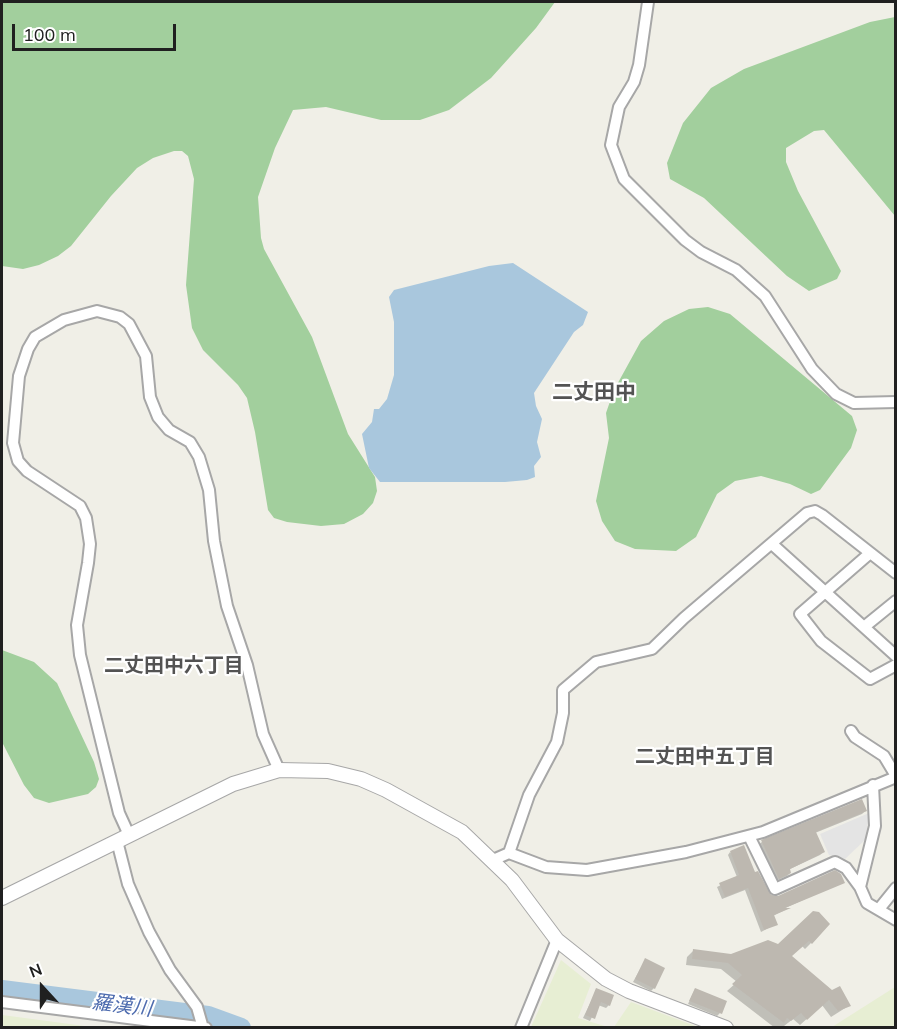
<!DOCTYPE html>
<meta charset="utf-8">
<style>
body{margin:0}
#map{position:relative;width:897px;height:1029px;overflow:hidden;background:#f0efe7;font-family:Mulish,sans-serif}
canvas{display:block}
.frame{position:absolute;inset:0;border:3px solid #202020;pointer-events:none}
.north{position:absolute;left:12px;top:957px;width:60px;height:60px;-webkit-text-stroke:4px #fff;paint-order:stroke;rotate:339deg;font-size:16px;font-weight:700;line-height:24px;text-align:center;color:#202020}
.north::after{content:'';display:block;margin:auto;width:21px;height:27px;background:#202020;clip-path:polygon(50% 0,100% 100%,50% 72%,0 100%)}
.scale{position:absolute;left:12px;top:24px;width:164px;height:27px;box-sizing:border-box;border:3px solid #202020;border-top:0;padding-left:8px;font-size:18px;line-height:21px;white-space:nowrap;color:#202020;-webkit-text-stroke:4px #fff;paint-order:stroke}
</style>
<div id="map">
<canvas width="897" height="1029"></canvas>
<div class="frame"></div>
<div class="north">N</div>
<div class="scale">100 m</div>
</div>
<script>
const ctx = document.querySelector('canvas').getContext('2d');
ctx.lineJoin = 'round';
function fillPath(path, color) {
  ctx.fillStyle = color;
  ctx.fill(path, 'evenodd');
}
function shape(rows) {
  const path = new Path2D();
  for (const r of rows) {
    path.moveTo(r[0], r[1]);
    for (let i = 2; i < r.length; i += 2) path.lineTo(r[i], r[i + 1]);
  }
  return path;
}
function trace(path, color, width, dash) {
  ctx.strokeStyle = color;
  ctx.lineWidth = width;
  ctx.lineCap = dash ? 'butt' : 'round';
  ctx.setLineDash(dash || []);
  ctx.stroke(path);
}
function label(font, color, halo, rows, align = 'center') {
  ctx.font = font + ' Mulish,"Noto Sans JP",sans-serif';
  ctx.lineWidth = 4.5;
  ctx.setLineDash([]);
  ctx.textBaseline = 'middle';
  ctx.strokeStyle = halo;
  ctx.fillStyle = color;
  for (const [text, x, y, turn = 0] of rows) {
    ctx.save();
    ctx.translate(x, y);
    ctx.rotate((+turn || 0) * Math.PI / 180);
    ctx.textAlign = isNaN(turn) ? turn : align;
    if (halo) ctx.strokeText(text, 0, 0);
    ctx.fillText(text, 0, 0);
    ctx.restore();
  }
}
fillPath(shape([
 [561,960,591,984,578,1018,608,1027,531,1027],
 [895,987,895,1027,832,1027],
 [631,1002,698,1027,614,1027],
 [2,1015,92,1027,2,1027]
]), '#e7eed3');
fillPath(shape([
 [2,2,555,2,536,28,491,78,449,110,420,120,381,120,326,107,293,110,275,148,258,197,261,238,264,249,312,337,348,434,375,477,377,491,373,503,363,514,344,524,321,526,287,522,274,518,268,510,255,432,247,398,238,385,203,350,192,328,186,285,194,179,188,156,182,151,174,151,153,158,137,168,111,196,71,246,58,256,39,265,23,269,2,266],
 [895,17,895,216,824,130,814,131,786,148,786,162,798,191,841,271,837,279,809,291,787,276,704,198,670,179,667,163,683,123,711,88,744,69,870,22],
 [708,307,730,314,852,416,857,430,851,448,820,490,811,494,790,484,761,476,735,481,717,494,696,537,676,551,635,549,615,541,602,521,596,501,609,438,606,413,614,390,641,341,664,321,689,309],
 [2,650,34,662,57,683,94,762,99,779,96,787,88,794,49,803,34,798,24,785,2,742]
]), '#a2cf9d');
fillPath(shape([
 [869,813,866,839,845,859,829,855,820,834]
]), '#e4e4e4');
fillPath(shape([
 [513,263,588,312,583,325,574,332,534,393,536,406,542,419,537,442,541,457,534,466,535,477,527,480,505,482,380,482,369,468,362,434,372,422,374,409,379,409,387,399,394,375,394,322,389,297,394,290,489,266]
]), '#a9c7dd');
fillPath(shape([
 [861,801,865,811,862,814,815,833,823,852,820,855,788,870,790,873,787,876,775,881,759,844,762,842],
 [730,852,774,898,843,882,783,909,787,909,773,916,776,924,761,932,745,890,722,899,717,887,737,877,728,855],
 [814,913,811,943,805,949,802,946,790,957,850,1005,831,1017,822,1005,800,1025,793,1019,784,1026,775,1028,727,991,737,982,721,969,686,965,687,957,694,950,731,956,778,946],
 [645,960,654,988,651,991,633,982],
 [597,989,609,1005,606,1008,598,1005,590,1021,583,1018],
 [695,989,720,1013,717,1016,688,1004]
]), '#0003');
trace(shape([
 [2,990,208,1016,241,1028]
]), '#a9c7dd', 20);
fillPath(shape([
 [862,799,867,811,816,832,825,852,790,869,791,873,779,879,761,840],
 [744,845,755,872,758,871,771,895,778,896,835,870,841,874,845,883,785,908,791,908,774,915,778,925,764,930,748,888,725,897,719,883,739,875,730,851],
 [813,911,819,912,830,924,812,944,809,941,792,956,832,990,840,986,851,1006,838,1011,829,1000,807,1020,801,1013,791,1021,787,1018,784,1023,732,984,742,975,728,963,692,959,693,949,731,954,768,940,778,944],
 [645,958,665,968,655,989,635,979],
 [596,988,614,995,610,1006,601,1002,595,1019,585,1015],
 [695,988,727,1001,722,1014,689,1001]
]), '#bdb8b0');
const minor = shape([
 [648,2,639,65,634,82,619,107,611,145,624,179,685,240,701,252,736,270,765,296,812,369,836,394,854,403,896,402],
 [772,544,896,656],
 [869,554,800,614,821,641,870,679,896,665],
 [864,627,896,601],
 [851,731,855,737,884,756,896,776],
 [873,785,875,826,860,887,867,903,896,920],
 [129,835,119,813,80,655,77,625,88,563,90,544,86,518,80,506,27,471,18,461,13,443,19,376,28,349,35,337,64,320,97,311,120,317,129,324,146,356,150,397,158,417,169,430,190,442,199,457,209,490,214,541,227,606,247,665,263,734,279,770],
 [749,836,775,889,835,862,846,868,860,887],
 [117,841,128,884,149,932,170,970,197,1007,203,1028],
 [509,853,546,867,587,870,686,852,763,832,896,777],
 [493,860,509,853,529,795,557,742,563,713,563,690,596,662,652,649,684,618,807,513,815,511,822,515,896,573],
 [879,909,896,888],
 [2,1002,206,1028],
 [521,1028,557,940]
]);
const tertiary = shape([
 [2,898,233,784,279,770,328,771,361,779,386,790,462,832,512,880,557,940,606,979,629,991,726,1028]
]);
trace(minor, '#a7a7a7', 14);
trace(tertiary, '#a7a7a7', 16);
trace(minor, '#fff', 10);
trace(tertiary, '#fff', 14);
label('bold 20px', '#535353', '#fff', [
 ["二丈田中六丁目",174,666],
 ["二丈田中五丁目",705,757]
]);
label('italic 20px', '#4e6caf', '#fff', [
 ["羅漢川",122,1006,7]
]);
label('bold 21px', '#535353', '#fff', [
 ["二丈田中",594,393]
]);
</script>
